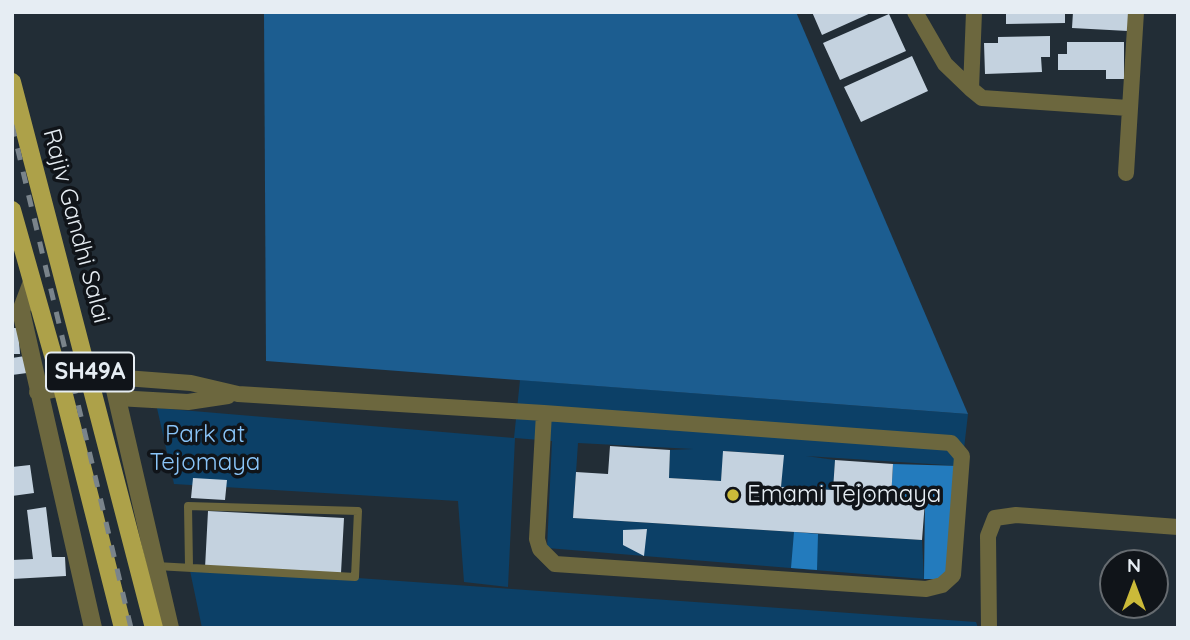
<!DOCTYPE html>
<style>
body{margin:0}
#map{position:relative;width:1190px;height:640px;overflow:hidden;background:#222d36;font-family:Quicksand,sans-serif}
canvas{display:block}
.frame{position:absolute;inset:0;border:14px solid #e6edf3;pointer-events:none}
.north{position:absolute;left:1099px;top:549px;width:70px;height:70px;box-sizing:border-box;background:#101419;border:2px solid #666b70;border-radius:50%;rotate:0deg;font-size:19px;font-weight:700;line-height:28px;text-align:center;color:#e6edf3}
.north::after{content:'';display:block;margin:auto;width:24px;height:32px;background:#cbba39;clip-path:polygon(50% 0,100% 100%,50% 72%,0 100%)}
</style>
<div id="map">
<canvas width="1190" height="640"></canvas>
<div class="frame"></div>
<div class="north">N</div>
</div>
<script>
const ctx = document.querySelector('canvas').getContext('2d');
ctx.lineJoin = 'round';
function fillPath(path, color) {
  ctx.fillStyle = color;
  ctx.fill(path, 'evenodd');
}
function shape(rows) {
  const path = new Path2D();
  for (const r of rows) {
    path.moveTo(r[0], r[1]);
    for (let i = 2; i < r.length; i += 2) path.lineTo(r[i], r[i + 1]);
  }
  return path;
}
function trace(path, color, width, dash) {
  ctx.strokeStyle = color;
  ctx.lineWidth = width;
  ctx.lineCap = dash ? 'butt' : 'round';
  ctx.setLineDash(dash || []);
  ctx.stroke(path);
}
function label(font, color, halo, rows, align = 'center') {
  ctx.font = font + ' Quicksand,sans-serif';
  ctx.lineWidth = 7;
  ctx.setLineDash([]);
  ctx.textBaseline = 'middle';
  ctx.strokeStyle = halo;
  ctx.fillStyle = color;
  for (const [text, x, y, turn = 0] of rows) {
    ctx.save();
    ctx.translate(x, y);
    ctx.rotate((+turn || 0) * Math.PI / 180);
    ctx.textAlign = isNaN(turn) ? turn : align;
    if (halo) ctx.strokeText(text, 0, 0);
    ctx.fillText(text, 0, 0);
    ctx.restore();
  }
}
fillPath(shape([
 [520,380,968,414,962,466,806,456,835,460,833,490,781,487,783,455,724,451,721,481,669,478,670,450,693,449,578,443,573,518,922,540,924,579,547,548,552,441,515,438,508,587,464,582,458,501,174,484,157,408,514,438],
 [189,566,976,622,978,628,202,628]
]), '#0c4067');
fillPath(shape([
 [264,12,796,12,968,414,266,361]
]), '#1c5d90');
fillPath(shape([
 [893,464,962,466,949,579,924,579,925,501,891,499],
 [794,532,818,534,817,570,791,568]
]), '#237bbd');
fillPath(shape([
 [812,12,873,12,822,35],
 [1006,12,1065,12,1065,23,1006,24],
 [1073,12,1129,12,1128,31,1072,28],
 [889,14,906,51,840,80,823,43],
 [1050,36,1050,57,1041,57,1042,72,985,74,984,43,998,43,998,37],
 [1067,42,1124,42,1124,79,1106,79,1106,70,1058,70,1058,54,1067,54],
 [912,56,928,91,861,122,844,87],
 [12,328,18,328,20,354,12,354],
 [25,356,27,373,12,375,12,358],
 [610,446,670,450,669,478,721,481,723,451,784,455,781,487,833,490,835,460,893,464,891,499,925,501,922,540,573,518,576,472,608,474],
 [30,465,34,493,12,496,12,467],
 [193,478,227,480,225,500,191,498],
 [46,507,52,557,65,557,66,576,12,579,12,560,33,559,27,510],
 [208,511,344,518,341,573,205,568],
 [647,529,644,556,623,545,623,530]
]), '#c4d2df');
trace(shape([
 [156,566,355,577,358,511,188,506,189,566]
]), '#6c673e', 8);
trace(shape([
 [915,12,945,64,971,89],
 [974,12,971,89,982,98,1128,108],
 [1126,173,1136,12],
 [112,377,191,383,238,394,544,413,951,443,962,456,953,575,942,585,926,589,555,564,540,549,537,539,544,413],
 [117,398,188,402,228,396],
 [989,628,988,536,995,518,1016,515,1178,527]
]), '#6c673e', 16);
trace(shape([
 [32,282,21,311,93,628],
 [38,392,112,377,170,628]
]), '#6c673e', 18);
trace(shape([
 [12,82,154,628],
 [12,210,62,387,123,628]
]), '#ada149', 18);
trace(shape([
 [12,125,131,628]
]), '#7a848b', 5, [12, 12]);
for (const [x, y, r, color] of [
 [733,495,7,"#cbba39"]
]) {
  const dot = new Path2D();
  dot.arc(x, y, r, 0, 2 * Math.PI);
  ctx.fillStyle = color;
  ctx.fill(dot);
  trace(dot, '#101419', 2.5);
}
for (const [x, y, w] of [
 [90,372,88]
]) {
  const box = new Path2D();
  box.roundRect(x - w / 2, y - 19.5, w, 39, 5);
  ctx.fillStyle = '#101419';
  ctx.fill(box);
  trace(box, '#e6edf3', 2);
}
label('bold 23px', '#e6edf3', null, [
 ["SH49A",90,372]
]);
label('24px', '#e6edf3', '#101419', [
 ["Rajiv Gandhi Salai",76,226,75]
]);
label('24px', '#8ac5f9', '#101419', [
 ["Park at",205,435],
 ["Tejomaya",205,463]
]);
label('24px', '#e6edf3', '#101419', [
 ["Emami Tejomaya",747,495]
], 'left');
</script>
